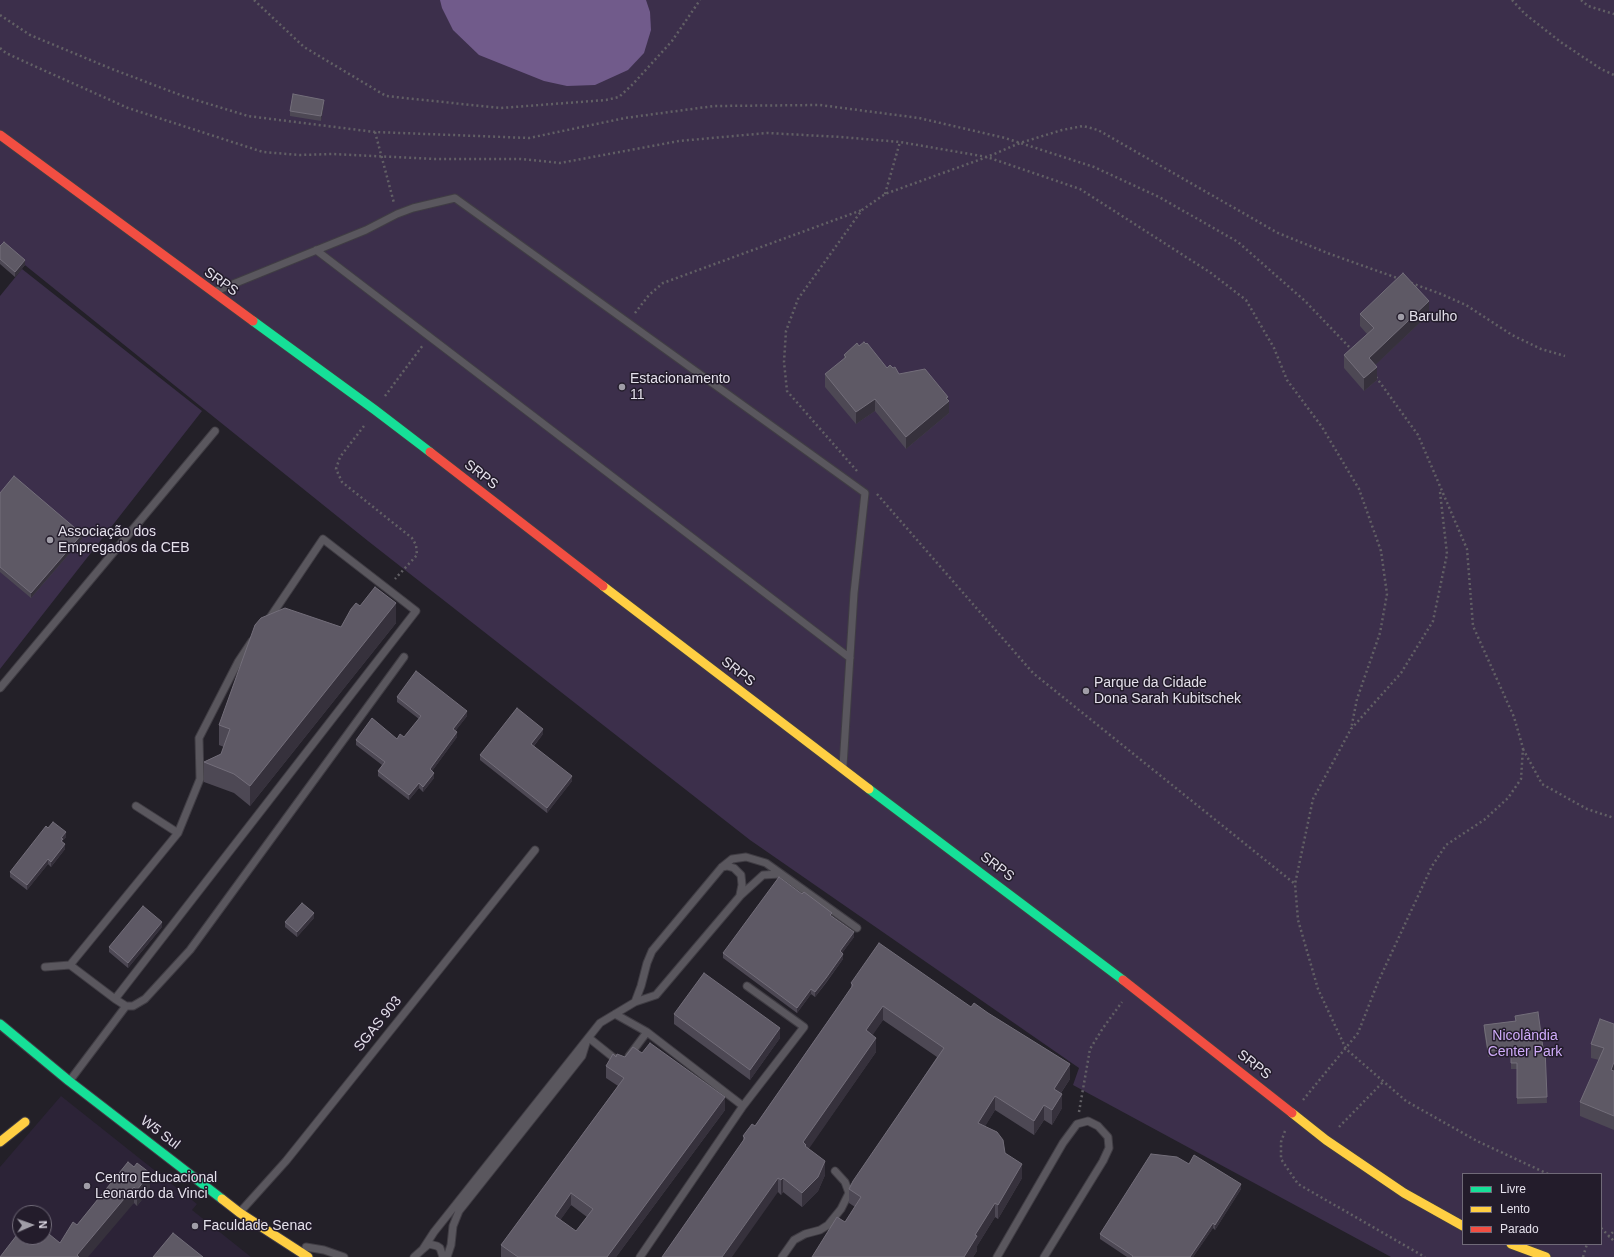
<!DOCTYPE html>
<html>
<head>
<meta charset="utf-8">
<style>
  body { margin:0 }
  #map { position:relative; width:1614px; height:1257px; overflow:hidden; background:#232028; font-family:Helvetica,sans-serif }
  canvas { display:block }
  .legend { position:absolute; left:1462px; top:1173px; width:140px; height:72px; box-sizing:border-box; background:#231c2b; border:1px solid #706a78; margin:0; padding:5px 7px; list-style:none; font-size:12px; color:#e4e0eb }
  .legend li { display:flex; align-items:center; gap:8px; height:20px }
  .legend b { width:20px; border:1px solid #706a78 }
  .north { position:absolute; left:12px; top:1205px; width:40px; height:40px; box-sizing:border-box; background:#231c2b; border:1px solid #706a78; border-radius:50%; rotate:88deg; font-size:11px; font-weight:700; line-height:16px; text-align:center; color:#e4e0eb }
  .north::after { content:''; display:block; margin:auto; width:14px; height:18px; background:#a09da7; clip-path:polygon(50% 0,100% 100%,50% 72%,0 100%) }
</style>
</head>
<body>
<div id="map">
<canvas width="1614" height="1257"></canvas>
<ul class="legend">
<li><b style="height:5px;background:#16e098"></b>Livre</li>
<li><b style="height:5px;background:#ffcf43"></b>Lento</li>
<li><b style="height:5px;background:#f24e42"></b>Parado</li>
</ul>
<div class="north">N</div>
</div>
<script>
const ctx = document.querySelector('canvas').getContext('2d');
ctx.lineJoin = 'round';
function fillPath(path, color) { ctx.fillStyle = color; ctx.fill(path, 'evenodd'); }
const shape = rows => new Path2D(rows.map(r => 'M' + r).join(''));
function strokePath(path, color, width, dash) { ctx.strokeStyle = color; ctx.lineWidth = width; ctx.lineCap = dash ? 'butt' : 'round'; ctx.setLineDash(dash || []); ctx.stroke(path); }
function drawText(font, color, halo, rows, align = 'center') {
  ctx.font = font + ' Helvetica,sans-serif'; ctx.lineWidth = 3; ctx.setLineDash([]); ctx.textBaseline = 'middle'; ctx.strokeStyle = halo; ctx.fillStyle = color; for (const [text, x, y, turn = 0] of rows) {
    ctx.save(); ctx.translate(x, y); ctx.rotate((+turn || 0) * Math.PI / 180); ctx.textAlign = isNaN(turn) ? turn : align; if (halo) ctx.strokeText(text, 0, 0); ctx.fillText(text, 0, 0); ctx.restore();
  }
}
fillPath(shape([
  [61,1096,197,1204,192,1210,251,1257,0,1257,0,1167],
  [20,1213,44,1213,44,1237,20,1237]
]), '#2c2337');
fillPath(shape([
  [0,0,1614,0,1614,1257,1391,1257,1073,1085,1079,1068,750,840,368,541,0,245],
  [1463,1174,1601,1174,1601,1244,1463,1244],
  [22,269,202,411,0,669,0,296]
]), '#3c2f4b');
fillPath(shape([
  [440,0,646,0,650,12,651,30,644,53,628,70,595,85,567,86,544,81,479,55,453,30,442,8]
]), '#715b8b');
const lane = shape([
  [316,250,850,658],
  [216,291,366,230,397,214,413,208,455,198,865,493,854,593,843,766],
  [0,688,215,431],
  [136,806,178,833],
  [722,867,727,866,734,868,741,875,742,885,740,895],
  [70,965,178,833,200,779,199,738,238,662,252,641],
  [45,967,70,965,115,999,416,611,323,539,269,619],
  [115,999,126,1006,133,1006,145,999,190,950,404,657],
  [635,1002,641,986,647,963,652,951,722,867,732,859,746,857,766,863,857,928],
  [615,1014,647,1032],
  [589,1038,619,1062],
  [629,1056,647,1032,743,1106,640,1257],
  [71,1079,126,1006],
  [743,1106,804,1027,747,986],
  [241,1211,286,1161,535,850],
  [306,1247,324,1250,344,1257],
  [424,1248,429,1244,437,1246,440,1248,443,1257],
  [414,1257,423,1249,434,1232,600,1023,635,1002,656,995,740,896,763,875,780,874],
  [447,1257,451,1245,453,1226,459,1211,582,1056,586,1043],
  [782,1257,794,1240,805,1234,820,1230,828,1225,841,1209,849,1193,845,1182,835,1171],
  [997,1257,1063,1143,1077,1124,1088,1121,1098,1126,1108,1137,1109,1148,1103,1161,1044,1257]
]);
const fast = shape([
  [253,321,375,410,430,452],
  [869,789,1123,980],
  [0,1024,69,1081,222,1199]
]);
const slow = shape([
  [603,586,869,789],
  [1292,1113,1326,1140,1404,1193,1463,1226],
  [0,1142,25,1122],
  [222,1199,240,1213,308,1257],
  [1511,1244,1546,1257]
]);
const jam = shape([
  [0,135,253,321],
  [430,452,603,586],
  [1123,980,1292,1113]
]);
strokePath(lane, '#403d44', 9);
strokePath(fast, '#403d44', 11);
strokePath(slow, '#403d44', 11);
strokePath(jam, '#403d44', 11);
strokePath(shape([
  [254,0,304,47,386,96,500,108,606,100,619,97,633,84,672,41,700,0],
  [1512,0,1525,14,1562,43,1601,69,1614,75],
  [1581,0,1588,6,1614,14],
  [0,15,30,35,112,69,183,96,248,116,375,132,529,138,625,118,714,106,820,105,919,118,1005,138,1094,167,1159,197,1238,242,1305,301,1353,351],
  [0,48,6,53,32,65,128,108,263,152,300,155,332,154,435,159,521,159,560,163,679,141,767,133,841,137,900,142,987,157,1080,189,1211,273,1246,300,1274,348,1287,380,1322,427,1359,489,1381,551,1387,594,1380,633,1357,699,1351,729],
  [375,132,394,203],
  [885,194,900,142],
  [1411,283,1441,294,1466,305,1512,335,1541,349,1565,356],
  [635,313,649,295,663,283,862,210],
  [385,396,423,345],
  [364,426,340,457,336,469,342,482,412,538,416,545,417,555,395,579],
  [857,471,787,391,784,362,786,331,798,299,862,210,885,194,987,157,1020,143,1062,130,1083,126,1098,130,1278,233,1330,254,1400,279],
  [1440,492,1447,554,1433,621,1401,673,1351,729,1313,799,1295,884,1298,920,1318,989,1346,1049,1406,1101,1477,1141,1548,1174],
  [877,494,1033,673,1295,884],
  [1523,749,1542,784,1587,809,1614,818],
  [1303,1100,1358,1033,1378,982,1432,866,1446,845,1484,820,1508,798,1521,779,1523,748,1514,717,1473,626,1467,549,1418,435,1376,377],
  [1079,1112,1090,1049,1103,1028,1122,1002],
  [1339,1127,1383,1082],
  [1285,1131,1281,1142,1281,1159,1298,1184,1425,1257],
  [1601,1228,1614,1241],
  [1608,1237,1614,1231],
  [1583,1257,1587,1244]
]), '#626065', 2.5, [2, 3]);
strokePath(lane, '#5a575e', 7);
strokePath(fast, '#16e098', 9);
strokePath(slow, '#ffcf43', 9);
strokePath(jam, '#f24e42', 9);
fillPath(shape([
  [324,105,321,121,290,116,290,111],
  [0,246,25,265,15,277,0,264],
  [1360,314,1429,314,1375,365,1377,380,1364,391,1344,368,1344,355,1367,334,1360,326],
  [859,346,887,368,893,368,899,374,948,400,949,413,906,449,875,411,856,424,825,387,825,374,844,359,844,355],
  [0,493,82,539,31,598,0,572],
  [360,606,396,623,250,806,234,793,204,782,204,762,221,754,224,747,219,745,219,725,341,627],
  [397,697,467,716,456,730,457,737,432,771,434,778,423,792,419,788,409,800,378,776,378,771,382,765,356,745,356,740,397,739,404,737,419,719,397,702],
  [543,734,534,746,572,781,547,813,480,760,480,755],
  [48,828,66,837,63,840,63,843,65,849,51,867,48,864,27,890,10,877,10,872],
  [832,916,854,937,842,953,843,959,826,983,815,997,811,994,797,1013,723,958,723,953],
  [314,918,297,937,285,927,285,922],
  [162,927,128,968,109,952,109,947],
  [851,983,1070,1079,1061,1093,1062,1108,1052,1125,1044,1120,1034,1135,995,1110,985,1126,1005,1153,1022,1178,998,1219,995,1217,977,1246,977,1251,973,1257,812,1257,845,1222,855,1207,849,1203,849,1189,937,1057,883,1020,872,1035,876,1052,808,1149,825,1175,818,1191,802,1207,783,1192,781,1195,778,1192,743,1141,743,1136,755,1126,840,1004,851,988],
  [674,1014,780,1038,750,1080,674,1024],
  [1515,1016,1543,1048,1545,1048,1547,1103,1517,1104,1517,1069,1511,1069,1511,1054,1488,1057,1484,1031,1484,1025,1515,1021],
  [1614,1024,1614,1130,1580,1116,1580,1102,1599,1060,1591,1058,1591,1044],
  [616,1057,725,1110,616,1257,501,1257,501,1245,618,1086,606,1078,606,1066],
  [571,1205,587,1217,576,1231,560,1220],
  [128,1162,150,1189,137,1206,134,1203,60,1243,77,1225],
  [1189,1164,1241,1189,1215,1230,1213,1228,1193,1257,1127,1257,1100,1239,1100,1234]
]), '#4d4854');
fillPath(shape([
  [324,100,324,105,321,121,321,116],
  [25,260,25,265,15,277,15,272],
  [1429,301,1429,314,1369,371,1369,358],
  [1377,367,1377,380,1364,391,1364,378],
  [948,397,948,402,949,401,949,413,906,449,906,437],
  [875,399,875,411,856,424,856,412],
  [82,534,82,539,31,598,31,593],
  [396,603,396,623,250,806,250,786],
  [467,711,467,716,453,734,453,729],
  [543,729,543,734,531,749,531,744],
  [457,732,457,737,430,774,430,769],
  [434,773,434,778,423,792,423,787],
  [572,776,572,781,547,813,547,808],
  [419,783,419,788,409,800,409,795],
  [66,832,66,837,63,840,63,844,61,846,61,838],
  [65,844,65,849,51,867,51,862],
  [48,859,48,864,27,890,27,885],
  [314,913,314,918,297,937,297,932],
  [162,922,162,927,128,968,128,963],
  [854,932,854,937,840,956,840,951],
  [843,954,843,959,815,997,815,992],
  [811,989,811,994,797,1013,797,1008],
  [883,1006,883,1020,866,1045,866,1030],
  [780,1028,780,1038,750,1080,750,1070],
  [876,1038,876,1052,806,1153,803,1142],
  [1614,1062,1614,1076,1611,1070],
  [1070,1064,1070,1079,1054,1103,1054,1089],
  [1062,1094,1062,1108,1052,1125,1052,1110],
  [995,1096,995,1110,978,1138,978,1123],
  [725,1097,725,1110,616,1257,607,1257],
  [1044,1105,1044,1120,1034,1135,1034,1121],
  [825,1161,825,1175,818,1191,802,1207,802,1193],
  [1022,1164,1022,1178,998,1219,998,1205],
  [150,1173,150,1189,137,1206,137,1190],
  [778,1178,778,1192,732,1257,722,1257],
  [783,1178,783,1192,781,1195,781,1180],
  [1241,1184,1241,1189,1215,1230,1215,1225],
  [134,1187,134,1203,88,1257,77,1257,77,1255],
  [571,1193,571,1205,555,1228,555,1216],
  [995,1203,995,1217,977,1246,977,1251,973,1257,964,1257,975,1235],
  [1213,1223,1213,1228,1193,1257,1190,1257]
]), '#36313c');
const building = shape([
  [293,94,324,100,321,116,290,111,293,94],
  [4,242,25,260,15,272,0,259,0,246,4,242],
  [1403,273,1429,301,1369,358,1377,367,1364,378,1344,355,1374,328,1360,314,1403,273],
  [864,342,866,344,867,343,887,368,890,365,893,368,895,367,899,374,925,369,948,397,946,398,949,401,906,437,875,399,856,412,825,374,846,357,844,355,857,343,859,346,864,342],
  [14,476,82,534,31,593,0,567,0,493,14,476],
  [375,587,396,603,250,786,234,774,204,762,221,754,230,729,219,725,255,625,261,618,285,608,341,627,351,609,356,603,360,606,375,587],
  [416,671,467,711,453,729,457,732,430,769,434,773,423,787,419,783,409,795,378,771,385,762,356,740,372,718,397,739,400,734,404,737,421,716,397,697,416,671],
  [517,708,543,729,531,744,572,776,547,808,480,755,517,708],
  [53,822,66,832,61,838,63,839,61,841,65,844,51,862,48,859,27,885,10,872,46,826,48,828,53,822],
  [779,877,802,894,804,892,832,913,830,915,854,932,840,951,843,954,826,978,815,992,811,989,797,1008,723,953,779,877],
  [302,903,314,913,297,932,285,922,302,903],
  [143,906,162,922,128,963,109,947,143,906],
  [879,943,971,1007,974,1003,988,1013,1070,1064,1054,1089,1062,1094,1052,1110,1044,1105,1034,1121,995,1096,978,1123,997,1132,1003,1140,1005,1153,1022,1164,998,1205,995,1203,975,1235,977,1236,964,1257,812,1257,837,1217,845,1222,861,1197,849,1189,853,1181,944,1048,883,1006,866,1030,876,1038,803,1142,806,1145,805,1146,825,1161,818,1177,802,1193,783,1178,781,1180,778,1178,722,1257,662,1257,745,1138,743,1136,752,1124,755,1126,840,1004,853,985,851,983,879,943],
  [704,973,780,1028,750,1070,674,1014,704,973],
  [1538,1012,1543,1048,1545,1048,1547,1097,1517,1098,1517,1063,1511,1063,1511,1048,1488,1051,1484,1025,1516,1021,1515,1016,1538,1012],
  [1600,1019,1614,1024,1614,1062,1611,1070,1614,1071,1614,1116,1580,1102,1604,1048,1591,1044,1600,1019],
  [650,1043,725,1097,607,1257,518,1257,501,1245,624,1078,606,1066,613,1054,616,1057,617,1054,625,1057,633,1047,642,1053,650,1043],
  [571,1193,593,1209,576,1231,555,1216,571,1193],
  [1151,1154,1177,1157,1189,1164,1194,1155,1241,1184,1215,1225,1213,1223,1190,1257,1132,1257,1133,1256,1100,1234,1151,1154],
  [128,1162,134,1167,137,1163,150,1173,137,1190,134,1187,77,1255,79,1257,0,1257,20,1231,20,1237,44,1237,44,1230,60,1243,73,1222,77,1225,128,1162],
  [173,1233,203,1257,153,1257,173,1233]
]);
fillPath(building, '#5e5965');
strokePath(building, '#736e7a', 1);
for (const [x, y, r, color] of [
  [1401,317,4,"#a09da7"],
  [622,387,4,"#a09da7"],
  [50,540,4,"#a09da7"],
  [1086,691,4,"#a09da7"],
  [87,1186,4,"#a09da7"],
  [195,1226,4,"#a09da7"]
]) { const dot = new Path2D(); dot.arc(x, y, r, 0, 2 * Math.PI); ctx.fillStyle = color; ctx.fill(dot); strokePath(dot, '#231c2b', 1.5); }
drawText('14px', '#e4e0eb', '#231c2b', [
  ["SRPS",221,282,36],
  ["SRPS",481,475,38],
  ["SRPS",738,672,38],
  ["SRPS",997,867,37],
  ["SGAS 903",378,1024,-51],
  ["SRPS",1254,1065,38],
  ["W5 Sul",160,1133,37]
]);
drawText('14px', '#e4e0eb', '#231c2b', [
  ["Barulho",1409,317],
  ["Estacionamento",630,379],
  ["11",630,395],
  ["Associação dos",58,532],
  ["Empregados da CEB",58,548],
  ["Parque da Cidade",1094,683],
  ["Dona Sarah Kubitschek",1094,699],
  ["Centro Educacional",95,1178],
  ["Leonardo da Vinci",95,1194],
  ["Faculdade Senac",203,1226]
], 'left');
drawText('14px', '#d0acfa', '#231c2b', [
  ["Nicolândia",1525,1036],
  ["Center Park",1525,1052]
]);
</script>
</body>
</html>
